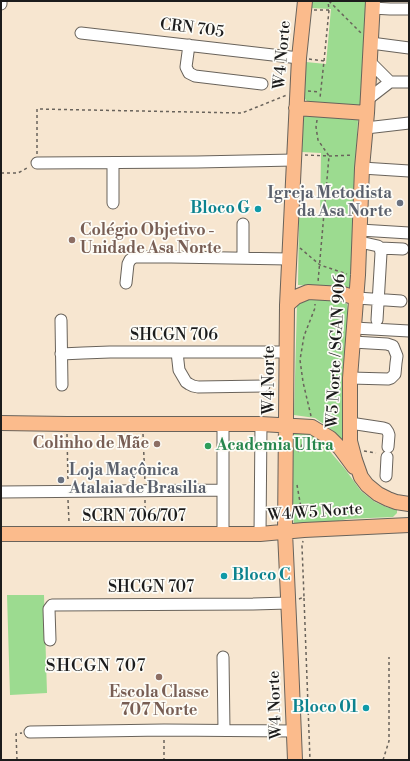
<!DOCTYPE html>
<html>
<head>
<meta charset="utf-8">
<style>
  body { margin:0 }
  #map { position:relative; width:410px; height:761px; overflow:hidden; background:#f7e6d0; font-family:"Libre Bodoni",serif }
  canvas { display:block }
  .frame { position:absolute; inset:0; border:2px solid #1c1c1c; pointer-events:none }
</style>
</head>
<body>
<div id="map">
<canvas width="410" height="761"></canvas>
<div class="frame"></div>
</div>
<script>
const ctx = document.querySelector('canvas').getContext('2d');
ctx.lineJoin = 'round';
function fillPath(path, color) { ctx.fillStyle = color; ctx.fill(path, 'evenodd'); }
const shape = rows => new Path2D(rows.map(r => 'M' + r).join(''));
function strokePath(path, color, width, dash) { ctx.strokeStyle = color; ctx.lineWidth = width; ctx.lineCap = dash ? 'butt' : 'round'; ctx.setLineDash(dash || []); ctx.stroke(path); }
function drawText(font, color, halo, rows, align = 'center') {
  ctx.font = font + ' "Libre Bodoni",serif'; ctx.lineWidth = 3.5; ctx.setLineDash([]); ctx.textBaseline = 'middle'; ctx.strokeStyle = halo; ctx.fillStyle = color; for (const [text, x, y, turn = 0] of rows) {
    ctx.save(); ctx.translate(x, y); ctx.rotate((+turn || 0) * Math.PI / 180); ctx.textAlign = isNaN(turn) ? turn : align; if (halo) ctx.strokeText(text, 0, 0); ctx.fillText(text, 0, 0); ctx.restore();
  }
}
fillPath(shape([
  [310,1,366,1,364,29,364,106,311,103,308,102,303,97,306,62,326,64,331,9,309,8],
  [303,115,358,119,350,288,298,285,299,217,320,217,321,153,302,152],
  [302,298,340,298,347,304,348,311,342,441,332,430,315,418,294,415,297,304],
  [297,431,315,434,345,469,361,491,375,502,386,507,397,510,397,513,393,517,347,519,326,524,300,525,294,523,293,517,293,435],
  [7,595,44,595,47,693,10,695]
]), '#9cdb90');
const minor = shape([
  [1,4,1,1],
  [372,8,390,9,409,9],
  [81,33,299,58],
  [371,43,409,48],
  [189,45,186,67,189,73,195,76,262,84],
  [390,82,409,82],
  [368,99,390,82,370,62],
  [366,128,409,123],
  [37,163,197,162,294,160],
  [113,163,113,203],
  [362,168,409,171],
  [243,224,243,258],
  [360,230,409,233],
  [360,242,378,246,380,248,381,253,377,320],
  [380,248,403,249],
  [126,283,128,264,130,260,134,257,171,257,289,259],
  [357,298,401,301],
  [61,320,62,385],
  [354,328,409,331],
  [177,352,179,370,186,382,189,384,193,386,198,387,264,386],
  [61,354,83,353,110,352,287,352],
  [350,378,388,379,391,378,395,374,396,363,397,356,393,346,387,344,353,342],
  [350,423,383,428,386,429,388,432,389,435,388,447],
  [223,424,223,534],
  [386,476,387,457],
  [1,492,223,490],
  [260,534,261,424],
  [50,640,49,609,52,605,253,604,288,603],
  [223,657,224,730],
  [30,732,164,730,293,731]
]);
const major = shape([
  [373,1,367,113,362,168,358,275,350,378,350,441,355,460,361,477,367,485,378,494,388,499,396,502,409,504],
  [296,108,367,113],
  [287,305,296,297,308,292,343,294,357,298],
  [1,423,67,424,261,424,312,427,330,438,340,448,354,467],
  [1,534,260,534,304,530,409,525],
  [295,760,291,662,285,532,287,305,299,58,305,1]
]);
strokePath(minor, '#69635b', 13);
strokePath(major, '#69635b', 16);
strokePath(shape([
  [329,1,361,33],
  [314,10,329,10,328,1],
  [309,59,324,61,320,98],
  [324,61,329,10],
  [308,91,320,92],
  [317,120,316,127,318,140,329,156,318,282],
  [37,154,37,109,242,113,287,95],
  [305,155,329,156,353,155],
  [1,173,18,173,29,167],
  [300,248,320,265,347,274],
  [311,416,303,382,300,360,304,336,315,308,315,304],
  [67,434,68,482],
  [143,434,145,482],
  [364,451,376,453],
  [298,452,306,438],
  [297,485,303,519],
  [68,500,69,522],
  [145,500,145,524],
  [304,598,310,760],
  [299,599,304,597,302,546,303,541],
  [164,740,164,760],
  [17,760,16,734,22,733],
  [383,760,389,741,389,657]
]), '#69635b', 1.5, [3, 3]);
strokePath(minor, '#fff', 11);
strokePath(major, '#fbbb8c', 14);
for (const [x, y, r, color] of [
  [400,203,4,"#6b7280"],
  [258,209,4,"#0f9aa8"],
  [72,240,4,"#8d6e63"],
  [157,444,4,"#8d6e63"],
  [208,446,4,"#2e9e5b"],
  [61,480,4,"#6b7280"],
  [224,576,4,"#0f9aa8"],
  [159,677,4,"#8d6e63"],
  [366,708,4,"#0f9aa8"]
]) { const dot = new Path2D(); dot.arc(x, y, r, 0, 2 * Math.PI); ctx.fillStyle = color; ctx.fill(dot); strokePath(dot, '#fdfcf7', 1.5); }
drawText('16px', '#1c1c1c', '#fdfcf7', [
  ["CRN 705",192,29,7],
  ["W4 Norte",283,55,-85],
  ["SHCGN 706",174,336],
  ["W5 Norte / SGAN 906",337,351,-87],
  ["W4 Norte",270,380,-90],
  ["W4/W5 Norte",315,513,-4],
  ["SCRN 706/707",134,517],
  ["SHCGN 707",151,588],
  ["W4 Norte",276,705,-92]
]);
drawText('bold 16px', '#5b616d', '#fdfcf7', [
  ["Igreja Metodista",392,194],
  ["da Asa Norte",392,212],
  ["Loja Maçônica",69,471,"left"],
  ["Atalaia de Brasilia",69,489,"left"]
], 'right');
drawText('bold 16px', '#0d838f', '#fdfcf7', [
  ["Bloco G",250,209],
  ["Bloco C",232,576,"left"],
  ["Bloco 01",358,708]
], 'right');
drawText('bold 16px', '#785e54', '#fdfcf7', [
  ["Colégio Objetivo -",80,231],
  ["Unidade Asa Norte",80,249],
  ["Colinho de Mãe",149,444,"right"],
  ["Escola Classe",159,693,"center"],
  ["707 Norte",159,711,"center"]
], 'left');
drawText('bold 16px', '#27864d', '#fdfcf7', [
  ["Academia Ultra",216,446]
], 'left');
ctx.letterSpacing = '1px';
drawText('17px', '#1c1c1c', '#fdfcf7', [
  ["SHCGN 707",96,667]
]);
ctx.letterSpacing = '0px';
</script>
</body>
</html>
